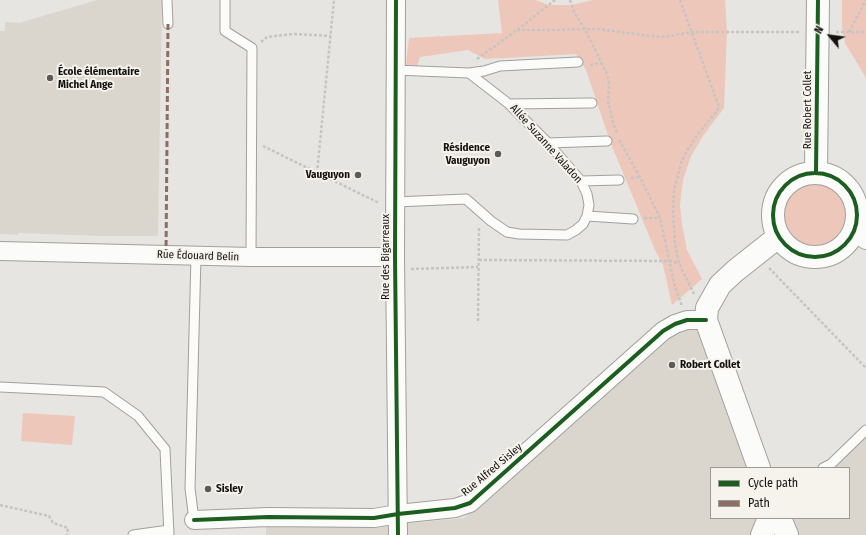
<!DOCTYPE html>
<html>
<head>
<meta charset="utf-8">
<style>
  body { margin:0 }
  #map { position:relative; width:866px; height:535px; overflow:hidden; background:#e6e5e1; font-family:"Fira Sans Condensed",sans-serif }
  canvas { display:block }
  .legend { position:absolute; left:710px; top:467px; width:140px; height:52px; box-sizing:border-box; background:#f6f3ec; border:1px solid #9b9994; margin:0; padding:5px 7px; list-style:none; font-size:12px; color:#12110f }
  .legend li { display:flex; align-items:center; gap:8px; height:20px }
  .legend b { width:20px; border:1px solid #9b9994 }
  .north { position:absolute; left:810px; top:16px; width:40px; height:40px; -webkit-text-stroke:3px #f6f3ec; paint-order:stroke; rotate:299deg; font-size:11px; font-weight:700; line-height:16px; text-align:center; color:#12110f }
  .north::after { content:''; display:block; margin:auto; width:14px; height:18px; background:#12110f; clip-path:polygon(50% 0,100% 100%,50% 72%,0 100%) }
</style>
</head>
<body>
<div id="map">
<canvas width="866" height="535"></canvas>
<ul class="legend">
<li><b style="height:5px;background:#1b5e20"></b>Cycle path</li>
<li><b style="height:5px;background:#8d6e63"></b>Path</li>
</ul>
<div class="north">N</div>
</div>
<script>
const ctx = document.querySelector('canvas').getContext('2d');
ctx.lineJoin = 'round';
function fillPath(path, color) { ctx.fillStyle = color; ctx.fill(path, 'evenodd'); }
const shape = rows => new Path2D(rows.map(r => 'M' + r).join(''));
function strokePath(path, color, width, dash) { ctx.strokeStyle = color; ctx.lineWidth = width; ctx.lineCap = dash ? 'butt' : 'round'; ctx.setLineDash(dash || []); ctx.stroke(path); }
function drawText(font, color, halo, rows, align = 'center') {
  ctx.font = font + ' "Fira Sans Condensed",sans-serif'; ctx.lineWidth = 4; ctx.setLineDash([]); ctx.textBaseline = 'middle'; ctx.strokeStyle = halo; ctx.fillStyle = color; for (const [text, x, y, turn = 0] of rows) {
    ctx.save(); ctx.translate(x, y); ctx.rotate((+turn || 0) * Math.PI / 180); ctx.textAlign = isNaN(turn) ? turn : align; if (halo) ctx.strokeText(text, 0, 0); ctx.fillText(text, 0, 0); ctx.restore();
  }
}
fillPath(shape([
  [97,0,162,0,158,236,100,236,18,233,18,235,0,234,0,31,5,31,5,22,19,23],
  [704,326,755,468,711,468,711,518,849,518,849,468,827,468,866,433,866,535,266,535,266,526,380,526,464,518,626,369,673,330]
]), '#dad6cd');
fillPath(shape([
  [498,0,535,0,549,5,571,5,593,0,725,0,727,32,724,108,703,136,691,156,683,180,680,205,682,224,687,250,702,279,672,305,663,265,655,250,611,144,586,70,576,54,485,59,468,50,420,57,417,66,406,65,409,38,502,33],
  [842,0,866,0,866,78,845,43,842,27],
  '783 214a35 35 0 1 1 70 0a35 35 0 1 1-70 0Z',
  [23,413,75,416,72,445,21,441]
]), '#eec7bb');
const service = shape([
  [167,0,168,24],
  [225,0,225,31,252,48,251,257],
  [395,70,469,73,509,104,548,143,581,181,587,194,589,205,587,216,583,224,576,230,567,235,519,234,507,232,491,221,466,199,395,202],
  [469,73,484,71,500,66,578,62],
  [509,104,592,103],
  [548,143,607,141],
  [581,181,619,180],
  [587,216,633,219],
  [0,387,104,392,138,416,165,449,169,535],
  [823,468,831,464,866,430],
  [194,520,190,488,196,256],
  [133,535,169,530]
]);
const minor = shape([
  [396,0,395,257,398,535],
  [854,232,866,240],
  [0,251,251,257,395,257],
  [194,520,268,517,374,518,398,514,455,508,470,503,663,331,675,324,687,320,706,320]
]);
const tertiary = shape([
  [816,172,818,0],
  '773 215a42 42 0 1 1 84 0a42 42 0 1 1-84 0Z',
  [759,468,706,320,707,308,720,285,735,271,778,237],
  [780,518,787,535],
  [762,535,767,523,768,518]
]);
strokePath(service, '#a1a09d', 11);
strokePath(minor, '#a1a09d', 20);
strokePath(tertiary, '#a1a09d', 24);
strokePath(shape([
  [570,0,575,14,585,29,606,72,609,81,608,100,613,123,617,133],
  [680,0,719,107,717,111,697,135,685,154,681,163,674,190,673,211,675,244,679,263,694,294],
  [517,30,553,30,585,29,598,29,650,36,664,37,692,32,799,32],
  [836,32,866,32],
  [849,32,866,0],
  [261,42,267,37,293,34,331,36],
  [477,59,517,30,555,0],
  [590,65,601,63],
  [619,140,640,177,660,218,675,287,682,306],
  [263,146,379,203],
  [317,173,334,0],
  [631,178,640,177],
  [644,218,660,218],
  [479,260,669,261,679,263],
  [769,268,866,368],
  [411,269,478,267],
  [478,321,479,226],
  [0,505,49,516,53,523,68,528,67,535]
]), '#c6c5c4', 2.5, [3, 2]);
strokePath(service, '#fbfbfa', 9);
strokePath(minor, '#fbfbfa', 18);
strokePath(tertiary, '#fbfbfa', 22);
strokePath(shape([
  [166,255,168,24]
]), '#8d6e63', 3, [6, 3]);
strokePath(shape([
  [396,0,395,257,398,535],
  [816,172,818,0],
  '773 215a42 42 0 1 1 84 0a42 42 0 1 1-84 0Z',
  [194,520,268,517,374,518,398,514,455,508,470,503,663,331,675,324,687,320,706,320]
]), '#1b5e20', 4);
for (const [x, y, r, color] of [
  [50,78,4,"#5c5b58"],
  [498,154,4,"#5c5b58"],
  [358,175,4,"#5c5b58"],
  [672,365,4,"#5c5b58"],
  [208,489,4,"#5c5b58"]
]) { const dot = new Path2D(); dot.arc(x, y, r, 0, 2 * Math.PI); ctx.fillStyle = color; ctx.fill(dot); strokePath(dot, '#f6f3ec', 1.5); }
drawText('bold 11px', '#12110f', '#f6f3ec', [
  ["École élémentaire",58,72],
  ["Michel Ange",58,85],
  ["Résidence",490,148,"right"],
  ["Vauguyon",490,161,"right"],
  ["Vauguyon",350,175,"right"],
  ["Robert Collet",680,365],
  ["Sisley",216,489]
], 'left');
drawText('11px', '#12110f', '#f6f3ec', [
  ["Rue Robert Collet",808,110,-90],
  ["Allée Suzanne Valadon",546,144,48],
  ["Rue Édouard Belin",198,256,2],
  ["Rue des Bigarreaux",386,257,-90],
  ["Rue Alfred Sisley",492,470,-40]
]);
</script>
</body>
</html>
